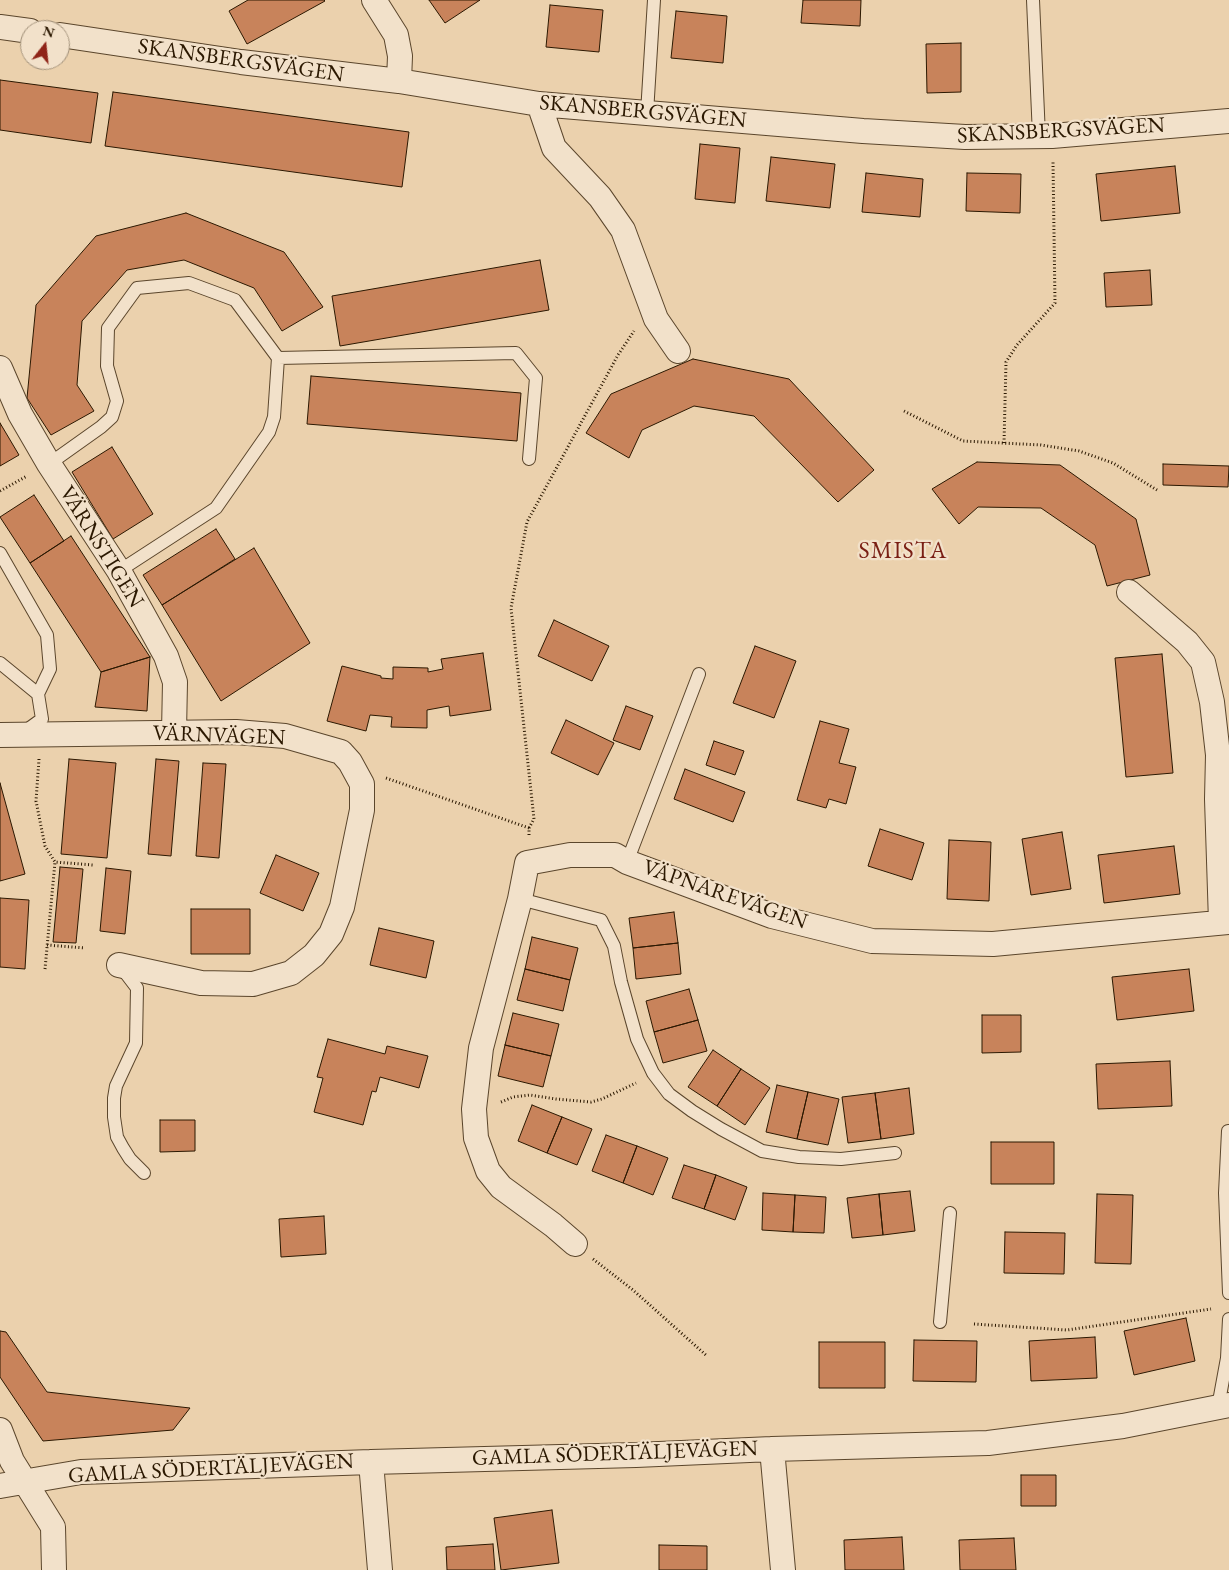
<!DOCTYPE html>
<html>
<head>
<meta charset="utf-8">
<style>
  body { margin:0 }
  #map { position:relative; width:1229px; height:1570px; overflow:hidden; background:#ebd1ad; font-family:"EB Garamond",serif }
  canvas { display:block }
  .north { position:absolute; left:20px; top:20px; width:50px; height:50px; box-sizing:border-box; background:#f2e1ca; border:1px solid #a2917a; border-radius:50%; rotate:16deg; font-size:14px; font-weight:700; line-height:20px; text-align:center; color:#2b1801 }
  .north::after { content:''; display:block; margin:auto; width:18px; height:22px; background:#8f2418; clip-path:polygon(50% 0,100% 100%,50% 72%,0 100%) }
</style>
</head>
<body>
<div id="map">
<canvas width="1229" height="1570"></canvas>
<div class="north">N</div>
</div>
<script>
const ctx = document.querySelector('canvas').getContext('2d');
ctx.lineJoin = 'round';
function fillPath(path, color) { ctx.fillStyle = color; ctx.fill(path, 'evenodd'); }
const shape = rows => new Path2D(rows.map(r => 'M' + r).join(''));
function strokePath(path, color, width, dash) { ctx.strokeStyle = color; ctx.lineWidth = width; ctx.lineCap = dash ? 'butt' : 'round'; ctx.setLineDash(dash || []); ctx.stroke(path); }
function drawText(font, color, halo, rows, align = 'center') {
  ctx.font = font + ' "EB Garamond",serif'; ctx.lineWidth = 4.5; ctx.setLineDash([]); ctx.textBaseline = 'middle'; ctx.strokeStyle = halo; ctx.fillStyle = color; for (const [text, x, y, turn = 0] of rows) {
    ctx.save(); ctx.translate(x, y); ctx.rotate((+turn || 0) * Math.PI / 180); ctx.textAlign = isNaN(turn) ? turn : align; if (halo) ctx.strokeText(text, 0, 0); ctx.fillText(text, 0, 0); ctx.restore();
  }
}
const building = shape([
  [248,0,324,0,325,1,247,44,229,11,248,0],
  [429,0,480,0,445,23,429,0],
  [803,0,861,0,860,26,801,23,803,0],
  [550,5,603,10,599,52,546,47,550,5],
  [676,11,727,16,723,63,671,58,676,11],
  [961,43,961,92,927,93,926,44,961,43],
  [0,80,98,93,91,143,0,130,0,80],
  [113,92,409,132,402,187,105,146,113,92],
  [700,144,740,148,735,203,695,199,700,144],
  [771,157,835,164,830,208,766,201,771,157],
  [1175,166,1180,213,1101,221,1096,174,1175,166],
  [866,173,923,179,920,217,862,212,866,173],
  [967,173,1021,174,1020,213,966,211,967,173],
  [186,213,284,252,323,307,282,331,254,288,184,260,127,270,82,321,77,385,94,411,51,435,27,398,36,305,96,236,186,213],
  [540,260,549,310,340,346,332,296,540,260],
  [1150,270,1152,305,1106,307,1104,273,1150,270],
  [693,359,789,379,874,470,838,502,754,416,694,406,642,430,629,458,586,433,611,394,693,359],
  [311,376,521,393,517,441,307,424,311,376],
  [0,423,19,455,0,466,0,423],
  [112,447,153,514,113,539,72,472,112,447],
  [977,462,1060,465,1136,519,1150,575,1107,586,1095,545,1041,508,978,507,959,524,932,489,977,462],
  [1163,464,1229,466,1228,487,1163,485,1163,464],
  [34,495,64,541,30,563,0,517,34,495],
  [216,529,235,559,162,605,143,575,216,529],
  [71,536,150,657,101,672,30,563,71,536],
  [254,548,310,643,221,701,162,605,254,548],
  [554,620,609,646,592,681,538,656,554,620],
  [755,646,796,661,774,718,733,703,755,646],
  [483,653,491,710,450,716,449,706,427,710,427,728,391,727,392,717,370,715,366,731,327,721,342,666,381,676,381,678,393,679,393,667,428,668,428,672,443,669,441,659,483,653],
  [1162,654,1173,773,1126,777,1115,658,1162,654],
  [150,657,147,711,95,707,101,672,150,657],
  [626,706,653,716,640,750,613,740,626,706],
  [566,720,614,743,598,775,551,753,566,720],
  [820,721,849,729,839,763,856,767,846,804,829,799,826,808,797,800,820,721],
  [714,741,744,751,735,775,706,765,714,741],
  [69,759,116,763,107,858,61,854,69,759],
  [156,759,179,761,171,856,148,854,156,759],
  [203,763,226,764,219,858,196,856,203,763],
  [685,769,745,792,733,822,674,799,685,769],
  [0,783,25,874,0,881,0,783],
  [880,829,924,843,912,880,868,866,880,829],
  [1062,832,1071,889,1031,895,1022,839,1062,832],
  [949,840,991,842,989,901,947,899,949,840],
  [1174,846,1180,894,1104,903,1098,855,1174,846],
  [276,855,319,873,303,911,260,893,276,855],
  [60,867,83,869,76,943,53,942,60,867],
  [106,868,131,871,125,934,100,931,106,868],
  [0,898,29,900,25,969,0,967,0,898],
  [191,909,250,909,250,954,191,954,191,909],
  [674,912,678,943,633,948,629,918,674,912],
  [379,928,434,941,426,978,370,965,379,928],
  [532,937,578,948,570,980,525,969,532,937],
  [678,943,681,974,636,979,633,948,678,943],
  [525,969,570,980,563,1011,517,1000,525,969],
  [1189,969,1194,1011,1117,1020,1112,977,1189,969],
  [689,989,698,1020,654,1032,646,1001,689,989],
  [513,1013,559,1024,551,1056,505,1045,513,1013],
  [982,1015,1021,1015,1021,1052,982,1053,982,1015],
  [698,1020,707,1051,663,1063,654,1032,698,1020],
  [328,1039,385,1054,387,1046,428,1056,419,1088,380,1077,376,1092,372,1091,363,1125,314,1112,323,1078,317,1077,328,1039],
  [505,1045,551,1056,543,1087,498,1076,505,1045],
  [713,1050,741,1069,717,1106,688,1087,713,1050],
  [1170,1061,1172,1106,1098,1109,1096,1064,1170,1061],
  [741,1069,770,1088,745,1125,717,1106,741,1069],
  [777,1085,808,1092,797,1139,766,1132,777,1085],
  [909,1088,914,1134,881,1139,875,1093,909,1088],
  [808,1092,839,1099,828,1145,797,1139,808,1092],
  [875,1093,881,1139,848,1143,842,1097,875,1093],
  [532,1105,562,1117,547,1153,518,1141,532,1105],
  [562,1117,592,1129,577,1165,547,1153,562,1117],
  [160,1120,195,1120,195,1151,160,1152,160,1120],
  [606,1135,637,1146,623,1183,592,1171,606,1135],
  [991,1142,1054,1142,1054,1184,991,1184,991,1142],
  [637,1146,668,1158,653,1195,623,1183,637,1146],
  [684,1165,716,1175,704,1209,672,1198,684,1165],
  [716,1175,747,1187,735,1220,704,1209,716,1175],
  [910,1191,915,1231,883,1235,879,1194,910,1191],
  [763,1193,795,1195,793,1232,762,1230,763,1193],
  [879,1194,883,1235,852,1238,847,1198,879,1194],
  [1097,1194,1133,1195,1131,1264,1095,1263,1097,1194],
  [795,1195,826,1197,824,1233,793,1232,795,1195],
  [324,1216,326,1254,281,1257,279,1219,324,1216],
  [1005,1232,1065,1233,1064,1274,1004,1273,1005,1232],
  [1186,1318,1195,1361,1134,1375,1124,1331,1186,1318],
  [0,1331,6,1332,47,1392,190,1408,173,1430,43,1441,0,1377,0,1331],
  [1095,1337,1097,1378,1031,1381,1029,1341,1095,1337],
  [914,1340,977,1341,976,1382,913,1381,914,1340],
  [819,1342,885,1342,885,1388,819,1388,819,1342],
  [1021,1475,1056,1475,1056,1506,1021,1506,1021,1475],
  [552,1510,559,1563,501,1570,494,1518,552,1510],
  [902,1537,904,1570,845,1570,844,1540,902,1537],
  [1014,1538,1016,1570,960,1570,959,1540,1014,1538],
  [493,1544,495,1570,447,1570,446,1547,493,1544],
  [659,1545,707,1546,707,1570,659,1570,659,1545]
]);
fillPath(building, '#c8835b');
strokePath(building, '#2b1801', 1);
const lane = shape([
  [1033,0,1039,136],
  [647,113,654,0],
  [278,358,516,353,536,378,529,459],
  [49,464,101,427,112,417,117,401,107,366,108,328,137,288,189,283,235,300,278,358,274,417,269,432,216,508,119,571],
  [0,553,47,635,50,669,38,694],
  [0,663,38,694,42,719,24,732],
  [627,862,699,674],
  [520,899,601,920,614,946,621,982,637,1039,653,1073,669,1094,692,1111,721,1129,762,1151,799,1157,841,1159,895,1153],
  [121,967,137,988,136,1043,116,1086,114,1098,114,1117,117,1137,123,1148,130,1159,144,1173],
  [1228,1131,1225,1193,1229,1293],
  [940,1322,950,1213],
  [1218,1407,1227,1358,1229,1319]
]);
const street = shape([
  [374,0,396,35,400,56,399,81],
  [0,27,30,31],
  [60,35,241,62,399,81,539,104,863,131,965,137,1052,136,1229,121],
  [539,104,554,148,600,197,623,230,656,319,678,351],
  [0,368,20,414,49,464,119,571,166,656,175,682,174,732],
  [1129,592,1187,642,1203,662,1212,702,1218,755,1217,799,1221,922],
  [0,735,236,732,285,736,341,752,350,762,362,784,362,810,342,907,331,934,314,955,291,973,253,984,201,983,119,965],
  [575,1244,553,1225,501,1187,488,1171,476,1138,474,1109,481,1048,520,899,527,863,570,855,615,855,627,862,772,916,872,941,993,944,1229,922],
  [0,1430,12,1461,53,1527,54,1570],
  [772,1449,783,1570],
  [371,1462,380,1570],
  [0,1486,81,1472,371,1462,636,1455,772,1449,988,1443,1123,1426,1229,1405]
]);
strokePath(lane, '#5b462c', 14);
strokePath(street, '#5b462c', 26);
strokePath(shape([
  [904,411,963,441,1041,445,1079,451,1113,463,1157,490],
  [1004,443,1006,362,1017,345,1055,303,1053,162],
  [0,491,27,476],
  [39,759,36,801,45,846,55,862,93,865],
  [386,778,529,828,529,837],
  [529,828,534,819,511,608,527,522,618,355,634,331],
  [47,945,85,948],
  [45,969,55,862],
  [501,1102,513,1097,530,1095,556,1099,591,1102,602,1099,636,1083],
  [593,1259,633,1290,707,1356],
  [974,1324,1067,1330,1211,1309]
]), '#2b1801', 3, [1, 2.5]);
strokePath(lane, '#f2e1ca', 12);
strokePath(street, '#f2e1ca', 24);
drawText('22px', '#2b1801', '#f2e1ca', [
  ["SKANSBERGSVÄGEN",241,61,8],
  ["SKANSBERGSVÄGEN",643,112,5],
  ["SKANSBERGSVÄGEN",1061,131,-3],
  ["VÄRNSTIGEN",101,547,58],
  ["VÄRNVÄGEN",219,736,2],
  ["VÄPNAREVÄGEN",725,895,19],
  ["GAMLA SÖDERTÄLJEVÄGEN",615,1454,-2],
  ["GAMLA SÖDERTÄLJEVÄGEN",211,1469,-3]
]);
ctx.letterSpacing = '1px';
drawText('24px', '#7a1f14', '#f2e1ca', [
  ["SMISTA",903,551]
]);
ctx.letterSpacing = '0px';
</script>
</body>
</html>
